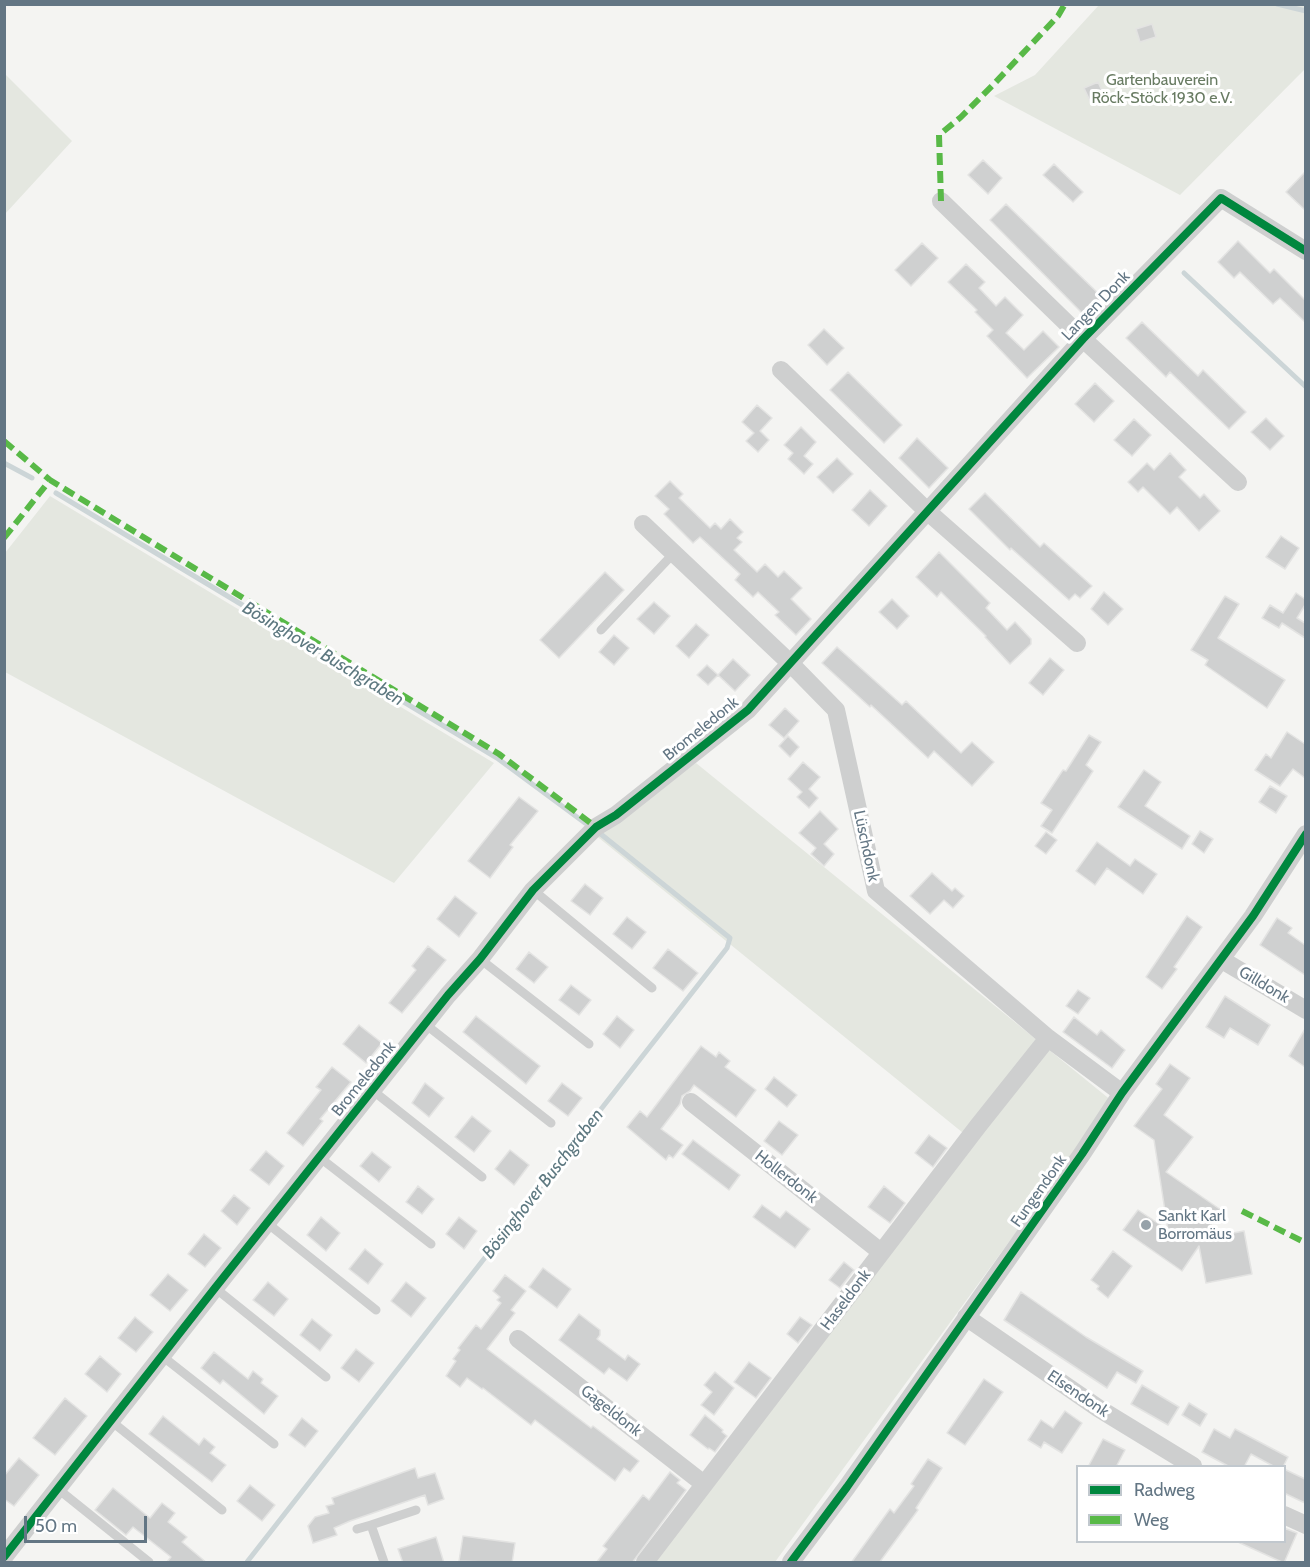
<!DOCTYPE html>
<html>
<head>
<meta charset="utf-8">
<style>
  body { margin:0 }
  #map { position:relative; width:1310px; height:1567px; overflow:hidden; background:#f4f4f2; font-family:Cabin,sans-serif }
  canvas { display:block }
  .frame { position:absolute; inset:0; border:6px solid #637684; pointer-events:none }
  .legend { position:absolute; left:1076px; top:1465px; width:210px; height:78px; box-sizing:border-box; background:#fff; border:2px solid #c1c8ce; margin:0; padding:8px 10px; list-style:none; font-size:18px; color:#637684 }
  .legend li { display:flex; align-items:center; gap:12px; height:30px }
  .legend b { width:30px; border:2px solid #c1c8ce }
  .scale { position:absolute; left:24px; top:1516px; width:123px; height:27px; box-sizing:border-box; border:3px solid #637684; border-top:0; padding-left:8px; font-size:18px; line-height:21px; white-space:nowrap; color:#637684; -webkit-text-stroke:4px #fff; paint-order:stroke }
</style>
</head>
<body>
<div id="map">
<canvas width="1310" height="1567"></canvas>
<div class="frame"></div>
<ul class="legend">
<li><b style="height:8px;background:#00873e"></b>Radweg</li>
<li><b style="height:8px;background:#58b947"></b>Weg</li>
</ul>
<div class="scale">50 m</div>
</div>
<script>
const ctx = document.querySelector('canvas').getContext('2d');
ctx.lineJoin = 'round';
function fillPath(path, color) { ctx.fillStyle = color; ctx.fill(path, 'evenodd'); }
const shape = rows => new Path2D(rows.map(r => 'M' + r).join(''));
function strokePath(path, color, width, dash) { ctx.strokeStyle = color; ctx.lineWidth = width; ctx.lineCap = dash ? 'butt' : 'round'; ctx.setLineDash(dash || []); ctx.stroke(path); }
function drawText(font, color, halo, rows, align = 'center') {
  ctx.font = font + ' Cabin,sans-serif'; ctx.lineWidth = 6; ctx.setLineDash([]); ctx.textBaseline = 'middle'; ctx.strokeStyle = halo; ctx.fillStyle = color; for (const [text, x, y, turn = 0] of rows) {
    ctx.save(); ctx.translate(x, y); ctx.rotate((+turn || 0) * Math.PI / 180); ctx.textAlign = isNaN(turn) ? turn : align; if (halo) ctx.strokeText(text, 0, 0); ctx.fillText(text, 0, 0); ctx.restore();
  }
}
fillPath(shape([
  [1099,5,1305,5,1305,69,1180,195,994,96,1035,75],
  [5,74,72,141,5,214,4,214],
  [50,496,494,763,394,883,5,672,5,553],
  [696,763,1112,1101,775,1562,652,1562,973,1141,594,834]
]), '#e4e7e0');
strokePath(shape([
  [1277,4,1306,11],
  [1184,273,1306,387],
  [4,463,32,478],
  [56,493,497,758,585,823],
  [247,1562,727,948,730,938,597,831]
]), '#ccd5d7', 5);
const building = shape([
  [1152,24,1156,37,1140,42,1136,29,1152,24],
  [1098,82,1104,95,1090,101,1084,88,1098,82],
  [983,160,1002,178,988,194,968,175,983,160],
  [1054,164,1083,192,1073,202,1043,175,1054,164],
  [1305,172,1305,210,1286,192,1305,172],
  [1006,204,1103,298,1085,316,990,220,1006,204],
  [1238,241,1270,273,1274,269,1305,300,1305,322,1280,298,1273,304,1240,272,1234,278,1218,262,1238,241],
  [922,243,938,258,911,286,895,270,922,243],
  [966,264,985,282,979,288,996,306,1005,297,1023,315,1006,333,1024,350,1043,331,1059,347,1027,378,987,336,993,330,975,312,977,310,948,282,966,264],
  [1142,322,1198,376,1203,370,1246,412,1229,429,1170,372,1166,377,1126,338,1142,322],
  [824,329,844,348,827,365,808,345,824,329],
  [848,372,902,425,884,443,830,390,848,372],
  [1095,383,1114,401,1094,422,1075,404,1095,383],
  [757,405,772,418,760,431,769,440,758,452,746,441,754,433,742,422,757,405],
  [1266,418,1284,436,1270,450,1251,432,1266,418],
  [1134,419,1151,435,1132,456,1114,440,1134,419],
  [801,427,816,442,804,456,813,464,804,474,788,459,793,453,784,445,801,427],
  [917,438,948,468,929,488,899,458,917,438],
  [1170,453,1186,470,1179,477,1200,498,1204,494,1220,511,1199,531,1177,507,1170,514,1143,487,1138,492,1128,482,1147,463,1154,470,1170,453],
  [837,458,853,474,833,493,817,477,837,458],
  [670,481,683,494,679,498,710,528,715,523,721,529,730,519,743,532,737,538,742,542,734,550,757,572,765,564,778,577,784,571,802,588,791,599,811,619,796,635,775,615,779,612,758,592,753,597,735,580,740,574,700,537,693,543,664,514,669,509,655,496,670,481],
  [870,490,887,506,869,526,852,510,870,490],
  [985,493,1040,547,1044,543,1092,586,1080,598,1075,594,1069,600,1011,548,1010,550,969,509,985,493],
  [1281,536,1299,548,1285,569,1266,557,1281,536],
  [939,552,990,603,986,608,1007,630,1015,622,1031,639,1031,644,1010,664,985,637,986,636,941,592,937,597,916,577,939,552],
  [605,572,624,590,559,658,540,640,605,572],
  [1104,592,1123,609,1108,625,1091,609,1104,592],
  [1296,593,1305,599,1305,605,1297,618,1305,623,1305,638,1282,623,1279,628,1262,618,1270,605,1283,613,1296,593],
  [1225,596,1239,604,1218,638,1285,680,1267,708,1205,665,1208,660,1191,650,1225,596],
  [892,599,909,616,897,629,879,612,892,599],
  [654,602,670,616,654,634,637,619,654,602],
  [696,624,709,635,689,658,676,646,696,624],
  [614,635,629,648,614,665,599,652,614,635],
  [837,647,902,705,906,701,961,753,972,742,994,762,972,786,934,751,928,758,871,705,870,707,822,663,837,647],
  [1050,658,1064,670,1043,695,1029,683,1050,658],
  [733,659,750,675,735,691,718,675,733,659],
  [707,665,718,675,708,685,697,675,707,665],
  [785,708,799,721,784,738,769,725,785,708],
  [1287,732,1305,744,1305,778,1293,769,1280,786,1255,770,1266,754,1271,758,1287,732],
  [1089,735,1101,742,1086,765,1093,771,1052,833,1041,826,1052,810,1041,803,1063,770,1066,771,1089,735],
  [788,736,799,747,790,757,779,746,788,736],
  [803,762,820,777,809,789,818,798,809,808,797,797,802,792,788,779,803,762],
  [1144,770,1161,782,1145,806,1190,836,1182,849,1118,807,1144,770],
  [1270,786,1287,796,1276,813,1259,802,1270,786],
  [519,797,538,811,510,845,513,847,490,878,468,861,519,797],
  [820,811,838,829,824,844,834,854,824,866,811,854,816,848,799,833,820,811],
  [1200,831,1213,839,1204,853,1192,844,1200,831],
  [1046,832,1057,840,1046,854,1035,846,1046,832],
  [1097,842,1130,866,1135,859,1157,874,1143,894,1107,868,1095,885,1076,871,1097,842],
  [932,873,952,891,955,888,964,896,953,908,944,900,930,914,910,896,932,873],
  [585,884,603,898,590,915,571,901,585,884],
  [455,896,477,913,459,937,437,919,455,896],
  [1187,916,1202,927,1174,967,1177,969,1162,989,1146,977,1187,916],
  [627,917,646,932,632,949,613,934,627,917],
  [1277,918,1292,928,1288,933,1305,945,1305,975,1260,945,1277,918],
  [428,946,446,960,402,1013,389,1003,416,970,412,966,428,946],
  [668,949,698,973,683,991,653,968,668,949],
  [529,952,548,967,534,983,516,969,529,952],
  [571,985,591,1000,579,1015,559,1000,571,985],
  [1078,990,1090,998,1078,1014,1066,1006,1078,990],
  [1225,996,1270,1025,1258,1045,1230,1028,1224,1038,1206,1027,1225,996],
  [476,1016,540,1066,526,1084,463,1032,476,1016],
  [617,1016,634,1030,620,1048,603,1034,617,1016],
  [1074,1017,1097,1035,1101,1030,1125,1050,1112,1068,1063,1032,1074,1017],
  [359,1025,382,1043,366,1063,343,1044,359,1025],
  [1305,1029,1305,1067,1289,1056,1305,1029],
  [701,1046,716,1057,719,1052,730,1061,725,1067,756,1090,736,1117,694,1085,690,1091,682,1096,680,1104,661,1129,683,1145,673,1158,669,1155,666,1160,627,1127,640,1111,647,1117,701,1046],
  [1170,1064,1190,1078,1164,1115,1193,1137,1166,1172,1221,1210,1201,1239,1244,1231,1252,1274,1206,1283,1199,1246,1182,1271,1123,1230,1138,1210,1168,1230,1154,1140,1134,1126,1162,1089,1156,1084,1170,1064],
  [332,1067,351,1082,320,1119,323,1121,303,1146,287,1133,321,1090,316,1087,332,1067],
  [774,1077,797,1095,787,1107,765,1089,774,1077],
  [425,1083,444,1098,429,1117,412,1103,425,1083],
  [562,1083,582,1098,568,1116,548,1101,562,1083],
  [472,1116,491,1131,474,1152,455,1137,472,1116],
  [779,1121,798,1135,782,1155,764,1141,779,1121],
  [929,1135,947,1148,933,1167,915,1153,929,1135],
  [693,1140,740,1175,729,1190,682,1154,693,1140],
  [510,1150,529,1165,514,1185,495,1169,510,1150],
  [266,1151,284,1166,269,1185,250,1170,266,1151],
  [372,1152,391,1167,379,1182,360,1166,372,1152],
  [418,1186,434,1199,422,1214,406,1202,418,1186],
  [884,1186,905,1203,890,1223,868,1207,884,1186],
  [234,1195,250,1208,237,1225,221,1211,234,1195],
  [762,1205,780,1218,786,1211,810,1229,795,1248,753,1217,762,1205],
  [321,1217,340,1233,326,1251,307,1235,321,1217],
  [459,1217,477,1231,464,1249,446,1234,459,1217],
  [204,1234,221,1248,205,1267,188,1254,204,1234],
  [365,1249,383,1264,368,1284,349,1269,365,1249],
  [1113,1251,1132,1266,1108,1298,1097,1289,1099,1286,1091,1280,1113,1251],
  [844,1262,854,1270,840,1288,829,1280,844,1262],
  [543,1268,571,1289,557,1308,529,1287,543,1268],
  [168,1274,188,1290,170,1311,150,1295,168,1274],
  [505,1275,526,1291,511,1310,515,1313,487,1349,591,1428,593,1426,639,1461,630,1472,624,1468,615,1481,535,1420,531,1425,483,1388,482,1389,467,1378,460,1387,446,1376,456,1361,453,1359,460,1350,458,1348,476,1325,481,1329,501,1303,497,1300,500,1297,493,1291,505,1275],
  [268,1282,288,1299,274,1316,253,1300,268,1282],
  [406,1282,426,1298,411,1317,391,1301,406,1282],
  [1021,1292,1086,1337,1143,1371,1136,1383,1117,1372,1107,1388,1004,1320,1021,1292],
  [579,1314,600,1330,600,1335,597,1339,625,1360,628,1355,640,1364,627,1381,609,1368,604,1374,559,1340,579,1314],
  [135,1317,153,1332,136,1352,118,1338,135,1317],
  [800,1317,812,1325,798,1343,787,1334,800,1317],
  [312,1319,332,1335,320,1351,300,1335,312,1319],
  [356,1349,374,1363,359,1382,341,1368,356,1349],
  [214,1352,248,1379,253,1371,263,1379,261,1383,278,1396,264,1414,223,1380,220,1384,201,1368,214,1352],
  [100,1356,121,1374,107,1392,85,1374,100,1356],
  [749,1362,771,1378,756,1398,734,1382,749,1362],
  [715,1372,734,1388,714,1415,701,1405,712,1392,704,1385,715,1372],
  [984,1379,1003,1392,965,1445,947,1433,984,1379],
  [1142,1385,1179,1407,1168,1425,1131,1404,1142,1385],
  [65,1398,87,1416,55,1455,33,1438,65,1398],
  [1189,1403,1207,1414,1200,1426,1182,1415,1189,1403],
  [1065,1411,1082,1423,1062,1453,1044,1442,1041,1448,1028,1440,1041,1420,1053,1428,1065,1411],
  [705,1415,723,1430,722,1432,727,1436,715,1452,709,1448,708,1449,690,1435,705,1415],
  [163,1416,199,1445,204,1438,215,1447,210,1453,226,1465,212,1482,149,1434,163,1416],
  [302,1418,318,1431,305,1447,289,1435,302,1418],
  [1214,1429,1230,1438,1235,1429,1288,1457,1283,1467,1275,1467,1251,1454,1244,1467,1230,1467,1202,1452,1214,1429],
  [1103,1439,1125,1450,1116,1467,1088,1467,1103,1439],
  [19,1458,39,1475,14,1506,4,1499,4,1476,19,1458],
  [928,1459,942,1468,916,1508,918,1510,879,1563,851,1563,890,1509,894,1513,914,1486,911,1484,928,1459],
  [415,1468,418,1478,435,1473,444,1499,428,1505,425,1495,350,1521,334,1528,337,1535,313,1543,308,1526,315,1517,329,1513,326,1506,334,1504,332,1498,415,1468],
  [1284,1469,1305,1479,1305,1503,1284,1493,1284,1469],
  [670,1472,680,1480,677,1483,686,1490,632,1563,596,1563,607,1549,603,1546,643,1495,649,1500,670,1472],
  [250,1485,275,1505,262,1521,237,1501,250,1485],
  [113,1488,150,1518,162,1503,175,1513,168,1522,187,1537,182,1542,207,1563,166,1563,171,1557,133,1527,126,1535,95,1510,113,1488],
  [1284,1528,1297,1533,1284,1563,1238,1542,1284,1542,1284,1528],
  [463,1536,515,1543,512,1563,459,1561,463,1536],
  [436,1537,444,1563,403,1563,398,1549,436,1537]
]);
fillPath(building, '#cfd0d0');
strokePath(building, '#e3e3e2', 1.5);
strokePath(shape([
  [601,630,674,553],
  [533,890,652,988],
  [480,959,589,1044],
  [425,1024,551,1123],
  [372,1090,482,1177],
  [319,1157,431,1244],
  [267,1223,376,1310],
  [215,1288,326,1377],
  [162,1356,274,1444],
  [111,1421,222,1510],
  [58,1489,149,1562],
  [357,1529,371,1525],
  [384,1562,371,1525,416,1510]
]), '#cecfcf', 9);
strokePath(shape([
  [941,201,1083,339,1238,482],
  [781,370,927,511,1077,643],
  [643,524,790,663,836,710,876,891,1048,1038,1122,1093],
  [1222,960,1306,1010],
  [691,1102,881,1252],
  [966,1317,1098,1408,1193,1466],
  [518,1339,704,1484],
  [1284,1515,1306,1525],
  [4,1557,215,1288,448,995,480,959,533,890,596,827,616,815,748,710,1083,339,1221,198,1306,251],
  [645,1562,978,1126,1048,1038],
  [791,1562,847,1487,1082,1154,1122,1093,1253,916,1306,834]
]), '#cecfcf', 18);
strokePath(shape([
  [941,201,939,135,961,117,993,85,1058,16,1065,4],
  [4,441,50,480],
  [4,538,50,480,499,754,596,827],
  [1242,1211,1306,1243]
]), '#58b947', 6, [12, 6]);
strokePath(shape([
  [4,1557,215,1288,448,995,480,959,533,890,596,827,616,815,748,710,1083,339,1221,198,1306,251],
  [791,1562,847,1487,1082,1154,1122,1093,1253,916,1306,834]
]), '#00873e', 8);
for (const [x, y, r, color] of [
  [1146,1225,6,"#96a2aa"]
]) { const dot = new Path2D(); dot.arc(x, y, r, 0, 2 * Math.PI); ctx.fillStyle = color; ctx.fill(dot); strokePath(dot, '#fff', 2); }
drawText('16px', '#687b62', '#fff', [
  ["Gartenbauverein",1162,80],
  ["Röck-Stöck 1930 e.V.",1162,98]
]);
drawText('16px', '#637684', '#fff', [
  ["Langen Donk",1096,306,-46],
  ["Bromeledonk",701,729,-39],
  ["Lüschdonk",866,846,78],
  ["Gilldonk",1264,985,31],
  ["Bromeledonk",364,1079,-51],
  ["Hollerdonk",786,1177,38],
  ["Fungendonk",1039,1191,-55],
  ["Haseldonk",846,1300,-53],
  ["Elsendonk",1078,1394,34],
  ["Gageldonk",611,1411,38]
]);
drawText('16px', '#637684', '#fff', [
  ["Sankt Karl",1158,1216],
  ["Borromäus",1158,1234]
], 'left');
drawText('italic 18px', '#5e7981', '#fff', [
  ["Bösinghover Buschgraben",323,654,31],
  ["Bösinghover Buschgraben",543,1184,-52]
]);
</script>
</body>
</html>
